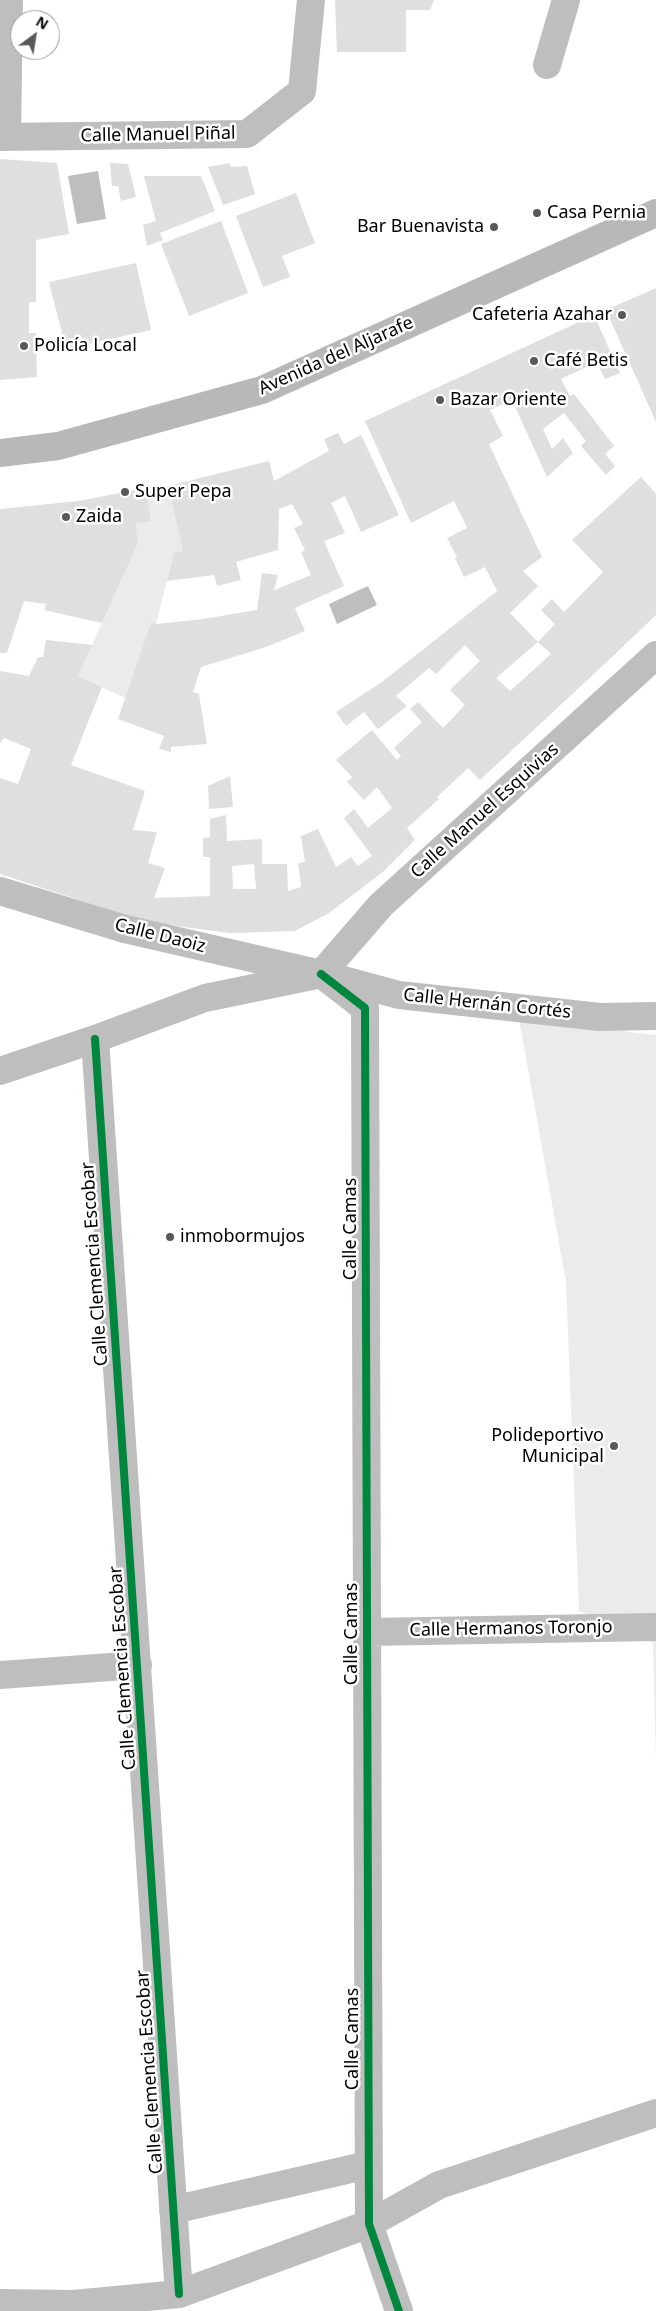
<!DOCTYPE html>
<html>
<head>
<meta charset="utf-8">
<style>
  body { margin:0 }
  #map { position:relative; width:656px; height:2311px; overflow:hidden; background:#fff; font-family:"Noto Sans",sans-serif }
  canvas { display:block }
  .north { position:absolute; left:10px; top:10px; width:50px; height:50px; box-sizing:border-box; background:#fff; border:1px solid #999; border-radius:50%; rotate:31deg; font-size:14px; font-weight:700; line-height:20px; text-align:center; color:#000 }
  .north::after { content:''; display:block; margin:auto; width:18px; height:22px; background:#595959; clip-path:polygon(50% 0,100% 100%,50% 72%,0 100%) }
</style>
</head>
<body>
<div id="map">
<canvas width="656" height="2311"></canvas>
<div class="north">N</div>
</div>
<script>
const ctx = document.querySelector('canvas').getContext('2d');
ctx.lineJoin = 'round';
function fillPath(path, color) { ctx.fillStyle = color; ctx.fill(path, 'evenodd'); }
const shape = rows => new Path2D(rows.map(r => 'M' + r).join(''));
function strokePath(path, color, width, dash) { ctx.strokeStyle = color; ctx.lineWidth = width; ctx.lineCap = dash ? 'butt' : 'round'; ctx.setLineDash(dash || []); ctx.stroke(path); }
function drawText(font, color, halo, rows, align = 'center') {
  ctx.font = font + ' "Noto Sans",sans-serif'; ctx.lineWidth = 5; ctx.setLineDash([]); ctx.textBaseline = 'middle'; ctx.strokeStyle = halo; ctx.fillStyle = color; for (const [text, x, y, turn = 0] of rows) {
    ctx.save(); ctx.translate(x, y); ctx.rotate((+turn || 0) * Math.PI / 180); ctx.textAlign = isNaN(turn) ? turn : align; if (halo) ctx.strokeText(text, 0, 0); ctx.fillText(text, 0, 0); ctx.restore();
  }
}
fillPath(shape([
  [168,486,183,551,174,553,156,624,151,622,125,698,78,676,138,543,136,524,151,521,146,488],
  [519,1019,656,1035,656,1763,653,1643,579,1611,566,1282]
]), '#ebebeb');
fillPath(shape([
  [98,171,106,219,77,224,68,176],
  [368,586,377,605,337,624,329,604]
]), '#bebebe');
fillPath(shape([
  [335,0,434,0,430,10,406,10,406,52,337,52],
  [0,159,57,163,69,234,36,240,36,302,29,302,29,333,36,333,37,377,0,380],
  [110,163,128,164,136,197,121,201,118,186,112,186],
  [230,163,231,167,247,166,255,194,223,205,208,167],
  [144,176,201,176,215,211,160,233,163,240,147,246,143,225,156,221],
  [296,193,315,243,282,256,290,277,263,287,236,216],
  [221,221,248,293,189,316,161,244],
  [136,263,151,330,66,349,49,282],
  [656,288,656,422,606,310],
  [594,315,620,373,605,379,597,362,561,379,570,396,574,394,614,446,605,454,615,466,606,475,581,446,586,441,564,413,543,429,552,449,563,438,573,453,547,477,512,400,490,410,503,436,489,444,542,557,523,571,538,586,510,613,538,642,496,678,510,691,551,654,538,642,555,624,541,610,552,599,564,612,603,572,572,540,641,477,656,494,656,615,611,658,480,780,468,768,437,797,439,799,407,828,415,840,384,871,329,913,295,931,230,933,146,922,0,874,0,778,18,784,31,749,4,738,0,743,0,671,29,676,38,657,43,657,46,640,92,645,78,676,102,687,71,765,145,791,133,830,157,832,148,863,165,868,154,898,210,896,210,857,203,857,203,838,210,837,210,819,226,815,227,841,262,839,262,864,287,864,288,891,301,887,298,863,305,862,301,836,318,829,336,867,351,857,358,866,372,856,344,818,354,809,368,828,392,808,377,787,364,800,347,782,352,777,336,760,372,730,397,760,401,756,394,748,422,722,410,709,418,702,443,728,465,705,450,690,480,661,465,645,436,674,429,668,396,696,407,706,378,729,364,712,346,726,336,712,382,682,497,591,485,567,464,577,455,558,457,557,447,538,467,528,454,501,411,523,365,421],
  [254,864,256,889,233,889,232,866],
  [338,433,344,444,361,435,399,515,361,532,345,496,331,503,345,533,324,541,344,586,295,608,305,631,266,647,201,667,193,692,199,694,207,744,171,747,171,752,159,749,164,736,118,719,151,622,156,624,203,619,257,610,262,573,278,575,274,590,311,575,301,552,305,550,294,528,303,524,292,504,279,509,278,550,236,562,241,580,217,586,214,575,167,581,174,553,183,551,168,486,269,461,274,481,329,451,324,439],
  [146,488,151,521,136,524,138,543,102,623,44,610,46,604,24,601,7,653,0,653,0,509,78,501],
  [230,776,233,807,209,809,208,786]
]), '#dfdfdf');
strokePath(shape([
  [547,65,566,0],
  [0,137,247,134,302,91,311,0],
  [7,137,9,0],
  [0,891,125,929,321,974,399,995,600,1017,656,1016],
  [321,974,365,1008,369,2224,399,2311],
  [321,974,381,905,656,655],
  [95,1039,179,2294],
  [0,1071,95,1039,205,998,312,976],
  [367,1632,656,1627],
  [0,1675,138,1665],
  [173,2210,368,2165],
  [0,2303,73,2304,179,2294,369,2224,439,2185,656,2113]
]), '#bebebe', 28);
strokePath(shape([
  [0,453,58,446,262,390,656,213]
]), '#b8b8b8', 28);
strokePath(shape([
  [321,974,365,1008,369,2224,399,2311],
  [95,1039,179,2294]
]), '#00873e', 8);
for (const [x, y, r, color] of [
  [537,213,5,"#595959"],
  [494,227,5,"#595959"],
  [622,315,5,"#595959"],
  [24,346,5,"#595959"],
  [534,361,5,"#595959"],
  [440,400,5,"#595959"],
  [125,492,5,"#595959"],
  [66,517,5,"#595959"],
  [170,1237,5,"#595959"],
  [614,1446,5,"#595959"]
]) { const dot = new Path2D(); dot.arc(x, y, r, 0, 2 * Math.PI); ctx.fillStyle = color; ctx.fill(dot); strokePath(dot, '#fff', 2); }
drawText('18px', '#000', '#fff', [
  ["Calle Manuel Piñal",158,135,-1],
  ["Avenida del Aljarafe",336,356,-24],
  ["Calle Manuel Esquivias",485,811,-42],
  ["Calle Daoiz",160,936,14],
  ["Calle Hernán Cortés",487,1004,6],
  ["Calle Camas",351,1229,-90],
  ["Calle Clemencia Escobar",95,1264,-94],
  ["Calle Hermanos Toronjo",511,1629,-1],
  ["Calle Camas",352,1634,-90],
  ["Calle Clemencia Escobar",123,1668,-94],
  ["Calle Camas",353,2039,-90],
  ["Calle Clemencia Escobar",150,2072,-94]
]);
drawText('18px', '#000', '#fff', [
  ["Casa Pernia",547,213],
  ["Bar Buenavista",484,227,"right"],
  ["Cafeteria Azahar",612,315,"right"],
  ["Policía Local",34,346],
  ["Café Betis",544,361],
  ["Bazar Oriente",450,400],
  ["Super Pepa",135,492],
  ["Zaida",76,517],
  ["inmobormujos",180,1237],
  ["Polideportivo",604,1436,"right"],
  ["Municipal",604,1457,"right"]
], 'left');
</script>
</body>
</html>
